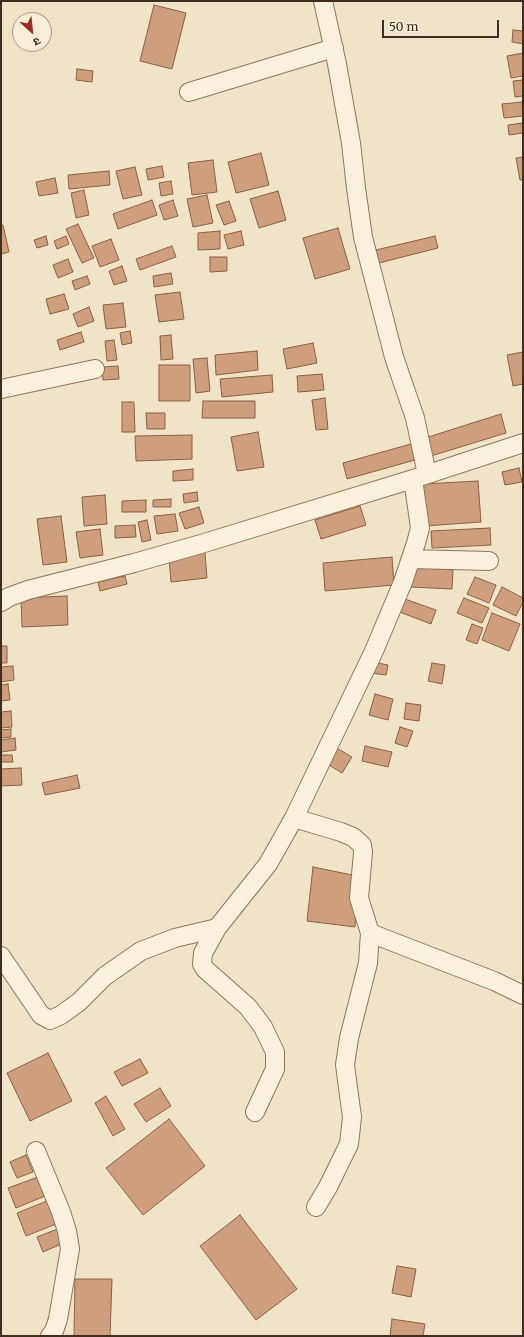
<!DOCTYPE html>
<html>
<head>
<meta charset="utf-8">
<style>
  body { margin:0 }
  #map { position:relative; width:524px; height:1337px; overflow:hidden; background:#f0e4c8; font-family:Merriweather,"Noto Sans Devanagari",serif }
  canvas { display:block }
  .frame { position:absolute; inset:0; border:2px solid #3d2e20; pointer-events:none }
  .north { position:absolute; left:12px; top:12px; width:40px; height:40px; box-sizing:border-box; background:#f7eed8; border:1px solid #ada18e; border-radius:50%; rotate:153deg; font-size:11px; font-weight:700; line-height:16px; text-align:center; color:#3d2e20 }
  .north::after { content:''; display:block; margin:auto; width:14px; height:18px; background:#9e2a2b; clip-path:polygon(50% 0,100% 100%,50% 72%,0 100%) }
  .scale { position:absolute; left:382px; top:20px; width:117px; height:18px; box-sizing:border-box; border:2px solid #3d2e20; border-top:0; padding-left:5px; font-size:12px; line-height:14px; white-space:nowrap; color:#3d2e20; -webkit-text-stroke:3px #f7eed8; paint-order:stroke }
</style>
</head>
<body>
<div id="map">
<canvas width="524" height="1337"></canvas>
<div class="frame"></div>
<div class="north">उ</div>
<div class="scale">50 m</div>
</div>
<script>
const ctx = document.querySelector('canvas').getContext('2d');
ctx.lineJoin = 'round';
function fillPath(path, color) { ctx.fillStyle = color; ctx.fill(path, 'evenodd'); }
const shape = rows => new Path2D(rows.map(r => 'M' + r).join(''));
function strokePath(path, color, width, dash) { ctx.strokeStyle = color; ctx.lineWidth = width; ctx.lineCap = dash ? 'butt' : 'round'; ctx.setLineDash(dash || []); ctx.stroke(path); }
const building = shape([
  [154,5,186,13,172,69,140,61,154,5],
  [513,30,523,31,523,44,512,42,513,30],
  [523,53,523,76,511,78,507,56,523,53],
  [77,69,93,71,92,82,76,80,77,69],
  [523,80,523,96,515,97,513,81,523,80],
  [522,102,523,116,504,118,502,104,522,102],
  [522,123,523,133,509,135,508,125,522,123],
  [261,153,269,185,236,193,228,162,261,153],
  [523,157,523,180,520,180,516,158,523,157],
  [213,160,217,192,192,195,188,163,213,160],
  [162,166,164,177,148,180,146,169,162,166],
  [135,167,142,195,123,199,116,171,135,167],
  [109,171,110,185,69,189,68,175,109,171],
  [55,178,58,193,39,196,36,182,55,178],
  [171,181,173,194,161,196,159,183,171,181],
  [84,190,89,215,76,218,71,193,84,190],
  [278,191,286,220,259,228,250,199,278,191],
  [207,195,213,223,193,227,187,199,207,195],
  [152,200,157,215,118,229,113,214,152,200],
  [173,200,178,216,164,220,159,205,173,200],
  [229,201,236,221,224,225,216,205,229,201],
  [78,224,94,258,82,263,66,229,78,224],
  [1,225,3,225,9,252,1,254,1,225],
  [338,228,350,269,315,279,303,238,338,228],
  [220,231,220,249,198,250,198,233,220,231],
  [241,231,244,245,228,249,224,235,241,231],
  [46,236,48,245,37,248,34,240,46,236],
  [66,236,69,244,57,249,54,241,66,236],
  [435,236,438,248,379,263,376,250,435,236],
  [111,239,119,260,100,267,92,246,111,239],
  [172,246,176,257,140,270,136,259,172,246],
  [210,257,227,257,227,271,210,272,210,257],
  [68,259,73,272,58,278,53,265,68,259],
  [122,266,127,281,114,285,109,271,122,266],
  [171,273,173,284,154,287,153,276,171,273],
  [87,276,90,284,75,290,72,281,87,276],
  [180,292,184,319,159,322,155,295,180,292],
  [64,294,69,309,50,314,46,299,64,294],
  [123,303,126,327,106,329,103,305,123,303],
  [89,307,94,321,78,327,73,314,89,307],
  [130,331,132,343,122,345,120,333,130,331],
  [81,332,84,342,60,350,57,340,81,332],
  [171,335,173,359,161,360,160,336,171,335],
  [114,340,117,360,107,361,105,341,114,340],
  [313,343,317,363,287,369,283,349,313,343],
  [257,351,258,370,216,375,215,355,257,351],
  [523,352,523,384,513,386,507,355,523,352],
  [207,358,210,391,196,393,193,359,207,358],
  [159,365,190,365,190,401,159,401,159,365],
  [118,366,119,379,103,380,102,367,118,366],
  [322,374,324,390,298,392,297,376,322,374],
  [272,375,273,392,222,397,220,379,272,375],
  [325,398,328,429,316,430,312,400,325,398],
  [203,401,255,401,255,418,202,418,203,401],
  [122,402,134,402,135,432,122,432,122,402],
  [146,413,165,413,165,429,147,429,146,413],
  [501,414,506,433,431,456,425,438,501,414],
  [258,432,264,467,237,471,231,437,258,432],
  [192,435,192,459,136,461,135,436,192,435],
  [411,444,415,460,347,479,343,463,411,444],
  [519,468,522,482,505,485,502,472,519,468],
  [193,469,193,480,173,481,173,471,193,469],
  [478,481,481,522,425,526,423,484,478,481],
  [197,492,198,501,184,503,183,494,197,492],
  [105,495,107,524,84,526,82,497,105,495],
  [171,499,171,507,153,507,153,500,171,499],
  [146,500,146,512,122,512,122,501,146,500],
  [360,506,366,525,321,539,315,520,360,506],
  [199,507,204,523,185,529,179,513,199,507],
  [175,514,178,531,157,534,154,516,175,514],
  [61,516,67,562,43,565,37,519,61,516],
  [147,520,151,540,142,542,138,522,147,520],
  [135,525,136,537,115,538,115,526,135,525],
  [490,528,491,545,432,548,431,531,490,528],
  [100,529,103,555,80,558,76,532,100,529],
  [205,553,207,578,171,582,169,558,205,553],
  [392,557,394,585,325,591,323,563,392,557],
  [413,567,453,570,452,589,411,587,413,567],
  [125,576,127,584,100,591,98,582,125,576],
  [475,577,496,585,489,603,467,594,475,577],
  [502,587,523,598,523,602,516,616,493,605,502,587],
  [67,596,68,625,22,627,21,598,67,596],
  [402,598,436,610,431,624,397,611,402,598],
  [464,598,489,608,482,623,457,613,464,598],
  [492,613,520,624,509,651,482,640,492,613],
  [472,624,483,628,477,644,466,640,472,624],
  [1,646,7,646,7,663,1,663,1,646],
  [372,662,388,665,386,675,370,673,372,662],
  [432,663,445,665,442,684,428,681,432,663],
  [13,666,14,680,1,682,1,667,13,666],
  [8,684,10,700,1,701,1,685,8,684],
  [375,694,393,699,388,720,369,715,375,694],
  [406,703,421,705,419,721,404,719,406,703],
  [11,711,12,727,1,728,1,712,11,711],
  [400,727,413,731,407,747,395,743,400,727],
  [11,729,11,737,1,738,1,730,11,729],
  [15,738,16,750,1,752,1,740,15,738],
  [333,746,352,757,342,773,324,762,333,746],
  [365,746,392,752,388,767,362,761,365,746],
  [1,755,12,755,13,762,1,762,1,755],
  [21,768,22,785,1,786,1,769,21,768],
  [77,775,80,788,45,795,42,783,77,775],
  [313,867,357,876,355,927,307,921,313,867],
  [48,1053,72,1101,30,1121,7,1073,48,1053],
  [140,1059,148,1073,122,1086,114,1072,140,1059],
  [160,1088,171,1106,146,1122,134,1104,160,1088],
  [106,1096,125,1129,113,1136,95,1103,106,1096],
  [169,1119,205,1166,143,1215,106,1168,169,1119],
  [26,1155,33,1172,17,1178,10,1162,26,1155],
  [38,1177,45,1196,16,1208,8,1188,38,1177],
  [47,1201,56,1224,26,1236,17,1213,47,1201],
  [240,1215,297,1289,256,1320,200,1246,240,1215],
  [60,1228,66,1242,43,1252,37,1237,60,1228],
  [397,1266,416,1269,411,1297,392,1293,397,1266],
  [75,1279,112,1279,110,1336,74,1336,75,1279],
  [392,1319,425,1324,423,1336,390,1336,392,1319]
]);
fillPath(building, '#cf9f7d');
strokePath(building, '#8d5f41', 1);
const street = shape([
  [323,1,337,64,351,143,356,188,363,237,394,357,415,418,427,474],
  [189,92,334,48],
  [1,389,95,369],
  [411,559,489,561],
  [1,602,9,597,28,590,134,563,201,544,413,479,523,443],
  [294,818,341,832,353,837,362,845,363,852,359,898,370,933,368,963,349,1038,345,1065,352,1117,349,1144,328,1187,316,1207],
  [370,933,494,981,523,995],
  [1,956,41,1015,50,1020,61,1015,79,1002,105,976,141,951,175,938,217,928],
  [255,1112,275,1069,275,1052,263,1027,248,1007,205,969,202,964,203,953,217,928,268,864,294,818,374,651,403,582,416,543,420,528,413,479],
  [36,1151,61,1212,67,1231,70,1249,58,1319,54,1331,50,1336]
]);
strokePath(street, '#8d765c', 20);
strokePath(street, '#faf1dc', 18);
</script>
</body>
</html>
